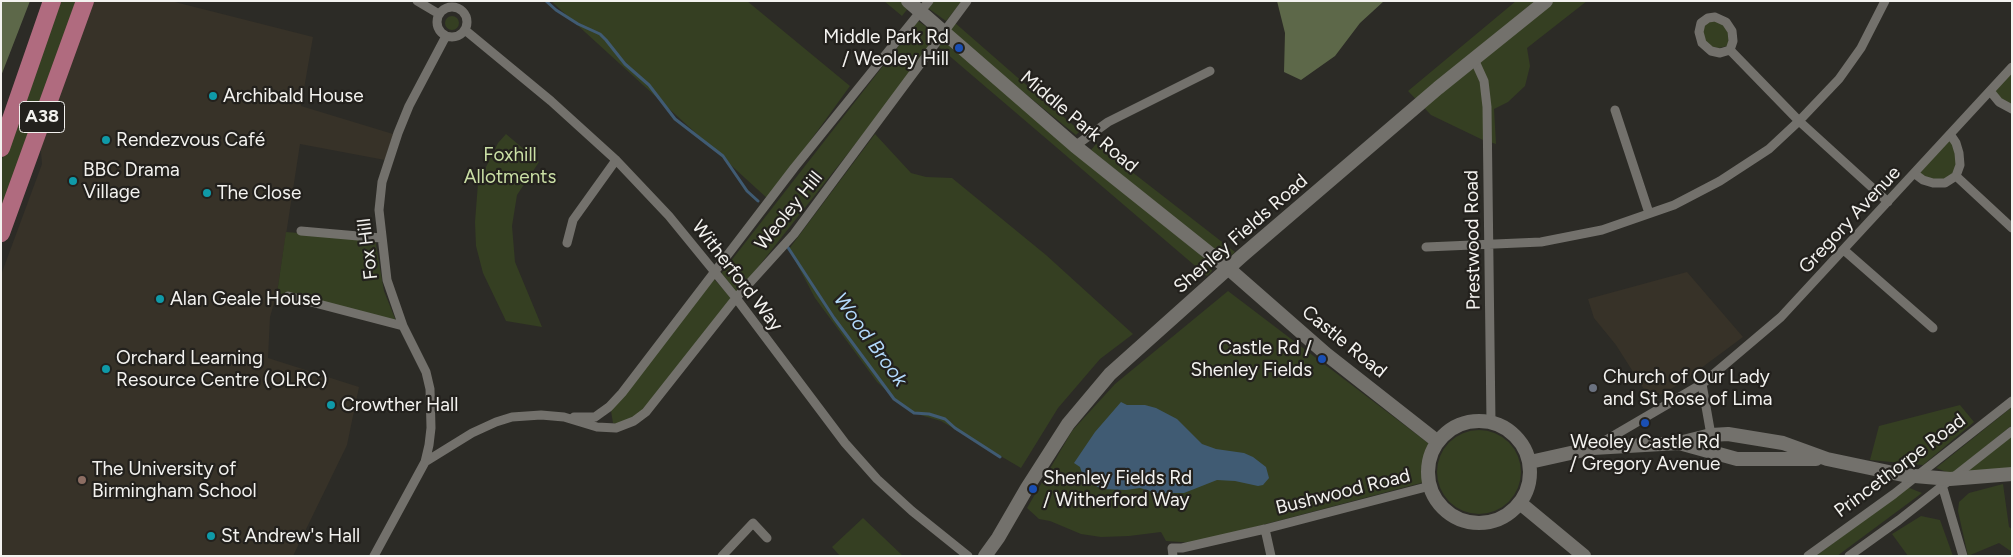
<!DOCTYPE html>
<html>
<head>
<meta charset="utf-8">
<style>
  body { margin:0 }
  #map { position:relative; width:2013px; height:557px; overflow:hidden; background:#2c2b26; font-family:Figtree,sans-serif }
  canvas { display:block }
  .frame { position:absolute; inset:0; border:2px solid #f3f2ef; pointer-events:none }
</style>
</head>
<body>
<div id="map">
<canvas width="2013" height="557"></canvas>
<div class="frame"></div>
</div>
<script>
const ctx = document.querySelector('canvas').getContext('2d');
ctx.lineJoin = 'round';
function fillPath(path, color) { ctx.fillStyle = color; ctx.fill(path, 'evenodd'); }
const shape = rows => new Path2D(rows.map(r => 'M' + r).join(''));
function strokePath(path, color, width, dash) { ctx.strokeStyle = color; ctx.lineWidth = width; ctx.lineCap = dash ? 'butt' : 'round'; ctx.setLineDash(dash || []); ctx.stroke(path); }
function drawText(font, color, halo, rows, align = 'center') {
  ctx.font = font + ' Figtree,sans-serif'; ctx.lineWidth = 4.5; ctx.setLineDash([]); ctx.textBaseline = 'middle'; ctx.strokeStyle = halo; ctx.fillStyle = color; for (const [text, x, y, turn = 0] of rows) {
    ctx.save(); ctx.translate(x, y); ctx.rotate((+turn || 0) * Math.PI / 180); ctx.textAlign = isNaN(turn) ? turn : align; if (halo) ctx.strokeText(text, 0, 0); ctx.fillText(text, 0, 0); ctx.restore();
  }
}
fillPath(shape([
  [93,1,171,1,313,37,301,106,393,134,385,160,300,144,277,293,270,317,268,358,359,387,347,445,293,556,1,556,1,275,42,164,40,140],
  [1687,272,1743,337,1681,383,1651,400,1616,345,1594,318,1588,299]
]), '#373228');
fillPath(shape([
  [59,1,79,1,1,217,1,162],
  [551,1,747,1,850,86,768,199],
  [884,1,902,1,909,7,902,16],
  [933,1,962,1,946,21,928,8],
  [1516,1,1587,1,1527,48,1530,66,1525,86,1508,102,1494,109,1496,144,1483,140,1431,115,1408,91],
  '445 23a7 7 0 1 1 14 0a7 7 0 1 1-14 0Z',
  [1709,20,1724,23,1729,30,1729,39,1727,46,1719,48,1711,47,1704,40,1702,32,1704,24],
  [918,21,938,35,872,123,736,295,720,275],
  [954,22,1017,77,1080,131,1076,135,948,31],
  [943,38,1078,155,1209,262,1212,271,1207,276,939,47],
  [2012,68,2012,107,1991,91],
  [506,134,539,162,517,195,512,226,515,262,542,327,506,321,483,273,476,246,475,222,478,183,498,143],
  [875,134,911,173,926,177,952,178,1046,255,1133,334,1100,359,1058,408,1021,468,941,421,910,412,877,382,815,298,789,249],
  [1950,138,1955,146,1958,164,1951,178,1934,182,1919,174],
  [1096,144,1235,252,1227,260,1091,150],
  [286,232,375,239,384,291,396,321,277,293],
  [714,279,733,300,647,409,632,418,617,424,613,423,611,411],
  [1228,291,1436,449,1426,480,1421,483,1194,543,1166,541,1161,532,1129,536,1101,537,1081,534,1050,521,1039,519,1027,508,1072,431,1115,384],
  [1960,405,1974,422,1923,465,1870,460,1879,426],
  [2012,407,2012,425,1952,474,1936,468],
  '1437 472a42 42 0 1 1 84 0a42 42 0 1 1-84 0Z',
  [2012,436,2012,469,1962,474],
  [2003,484,2009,527,2012,529,2012,552,1999,543,1968,556,1958,511,1959,502,1969,493],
  [1907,487,1922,493,1837,556,1816,556],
  [1921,516,1940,520,1953,556,1908,556,1892,534],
  [863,518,903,556,840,556,832,547]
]), '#353f22');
fillPath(shape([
  [1,1,30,1,1,76],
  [1277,1,1384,1,1360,23,1335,56,1301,80,1284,72,1285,33]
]), '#5d6849');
fillPath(shape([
  [1121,402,1127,405,1145,405,1156,408,1177,419,1202,444,1216,449,1244,453,1253,457,1266,467,1269,478,1263,485,1258,486,1235,481,1217,480,1184,493,1157,493,1140,488,1126,490,1102,489,1090,483,1082,473,1080,467,1074,463,1095,432]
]), '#405b73');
strokePath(shape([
  [546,1,556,10,578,24,600,34,606,40,625,64,649,85,675,119,723,156,747,191,758,201],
  [787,246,834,318,894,399,914,413,929,414,945,419,955,428,1000,457]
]), '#405b73', 3);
strokePath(shape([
  [417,1,439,14],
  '437 22a15 15 0 1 1 30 0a15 15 0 1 1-30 0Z',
  [1715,17,1726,22,1732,31,1733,41,1730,50,1720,53,1711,51,1702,43,1699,32,1701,23,1708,18,1715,17],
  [465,30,551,101,616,160,669,216,736,298,845,443,877,479,912,511,968,556],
  [1730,50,1799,121,1888,202],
  [1474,59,1484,81,1487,107,1491,422],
  [1990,91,1999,102,2012,109],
  [1615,110,1649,213],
  [1075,146,1108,122,1210,71],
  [1915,174,1923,180,1933,183,1945,183,1956,176,1960,165,1959,153,1956,143,1950,134],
  [1956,176,2012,228],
  [301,231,381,238],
  [567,243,573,220,616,160],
  [1426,247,1541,242,1602,230,1674,205,1720,181,1769,149,1799,121,1839,79,1861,48,1885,1],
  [1845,251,1933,328],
  [288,296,403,326],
  [1702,384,1711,435],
  [574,417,595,417,609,407,622,393,794,168,929,1],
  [1596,446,1702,384,1781,317,2012,67],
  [425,462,429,445,431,428,430,389,426,372,403,326,387,280,379,210,382,182,398,133,409,106,446,36],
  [1942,485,1963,556],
  [1265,529,1271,556],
  [374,556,425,462,472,433,496,422,512,417,541,415,564,417,597,427,616,428,634,421,646,412,736,298,794,234,967,1],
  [722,556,753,523,767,538],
  [1173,556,1172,548,1182,548,1265,529,1430,486],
  [1808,556,1894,494,2012,401],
  [1849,556,1899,520,2012,431]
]), '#73716c', 9);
strokePath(shape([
  [908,1,1075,146,1229,269,1326,354,1438,442],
  '1428 472a51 51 0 1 1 102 0a51 51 0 1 1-102 0Z',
  [1679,443,1737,459,1816,459],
  [1530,462,1593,448,1679,443,1711,435,1728,434,1783,443,1827,459,1903,475,1950,479,2012,474],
  [1520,503,1584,556],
  [985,556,998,538,1027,488,1068,424,1110,374,1243,255,1438,88,1546,1]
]), '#73716c', 14);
strokePath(shape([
  [1,148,52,1],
  [1,233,85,1]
]), '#b06b7f', 18);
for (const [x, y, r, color] of [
  [959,48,5,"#1a4fb4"],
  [213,96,5,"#0f9aa8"],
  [106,140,5,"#0f9aa8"],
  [73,181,5,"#0f9aa8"],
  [207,193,5,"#0f9aa8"],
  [160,299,5,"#0f9aa8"],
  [1322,359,5,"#1a4fb4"],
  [106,369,5,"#0f9aa8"],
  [1593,388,5,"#6b7280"],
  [331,405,5,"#0f9aa8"],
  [1645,423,5,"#1a4fb4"],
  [82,480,5,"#8d6e63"],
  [1033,489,5,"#1a4fb4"],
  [211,536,5,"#0f9aa8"]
]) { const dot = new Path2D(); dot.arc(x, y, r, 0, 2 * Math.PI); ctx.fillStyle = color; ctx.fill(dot); strokePath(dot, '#23211d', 2); }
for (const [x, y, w] of [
  [42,117,45]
]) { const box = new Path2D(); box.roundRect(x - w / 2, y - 15.5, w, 31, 4); ctx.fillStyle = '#23211d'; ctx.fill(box); strokePath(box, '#f3f2ef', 1); }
drawText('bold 18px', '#f3f2ef', null, [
  ["A38",42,117]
]);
drawText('19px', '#f3f2ef', '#23211d', [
  ["Middle Park Rd",949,37,"right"],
  ["/ Weoley Hill",949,59,"right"],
  ["Archibald House",223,96],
  ["Rendezvous Café",116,140],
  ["BBC Drama",83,170],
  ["Village",83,192],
  ["The Close",217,193],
  ["Alan Geale House",170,299],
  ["Castle Rd /",1312,348,"right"],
  ["Shenley Fields",1312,370,"right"],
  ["Orchard Learning",116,358],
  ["Resource Centre (OLRC)",116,380],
  ["Church of Our Lady",1603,377],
  ["and St Rose of Lima",1603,399],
  ["Crowther Hall",341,405],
  ["Weoley Castle Rd",1645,442,"center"],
  ["/ Gregory Avenue",1645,464,"center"],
  ["The University of",92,469],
  ["Birmingham School",92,491],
  ["Shenley Fields Rd",1043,478],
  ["/ Witherford Way",1043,500],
  ["St Andrew's Hall",221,536]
], 'left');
drawText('19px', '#f3f2ef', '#23211d', [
  ["Middle Park Road",1079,122,40],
  ["Weoley Hill",789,211,-51],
  ["Gregory Avenue",1850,220,-47],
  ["Shenley Fields Road",1241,234,-41],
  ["Prestwood Road",1473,240,-91],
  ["Fox Hill",368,249,-97],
  ["Witherford Way",737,276,52],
  ["Castle Road",1344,342,39],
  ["Princethorpe Road",1900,466,-37],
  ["Bushwood Road",1343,492,-14]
]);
drawText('19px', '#cadfa5', '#23211d', [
  ["Foxhill",510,155],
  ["Allotments",510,177]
]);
drawText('italic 20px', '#b2d9fc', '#23211d', [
  ["Wood Brook",870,340,54]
]);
</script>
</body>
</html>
